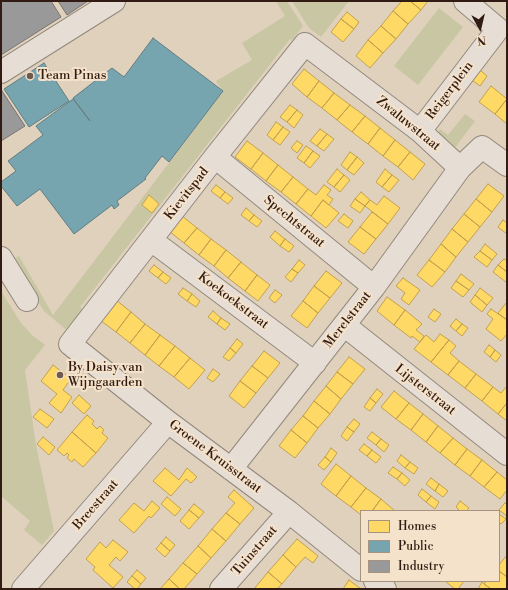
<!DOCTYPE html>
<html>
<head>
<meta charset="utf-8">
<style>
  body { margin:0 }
  #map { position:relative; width:508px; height:590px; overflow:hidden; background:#e0d1bd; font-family:"Libre Bodoni",serif }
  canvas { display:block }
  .frame { position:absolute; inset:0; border:2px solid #321b12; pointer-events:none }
  .legend { position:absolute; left:360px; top:510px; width:140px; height:72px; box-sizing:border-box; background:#f4e2cb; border:1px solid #a69281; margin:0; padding:5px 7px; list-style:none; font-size:12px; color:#321b12 }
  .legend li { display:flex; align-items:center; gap:8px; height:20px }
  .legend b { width:20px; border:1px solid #a69281 }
  .north { position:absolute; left:460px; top:8px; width:40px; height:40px; -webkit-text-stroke:3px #f4e2cb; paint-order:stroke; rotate:172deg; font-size:11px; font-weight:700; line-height:16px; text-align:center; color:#321b12 }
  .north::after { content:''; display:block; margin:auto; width:14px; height:18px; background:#321b12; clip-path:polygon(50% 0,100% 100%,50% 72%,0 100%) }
</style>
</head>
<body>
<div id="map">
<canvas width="508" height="590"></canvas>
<div class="frame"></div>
<ul class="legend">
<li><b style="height:11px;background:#ffd966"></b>Homes</li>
<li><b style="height:11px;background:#76a5af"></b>Public</li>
<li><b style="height:11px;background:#999"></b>Industry</li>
</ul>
<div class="north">N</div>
</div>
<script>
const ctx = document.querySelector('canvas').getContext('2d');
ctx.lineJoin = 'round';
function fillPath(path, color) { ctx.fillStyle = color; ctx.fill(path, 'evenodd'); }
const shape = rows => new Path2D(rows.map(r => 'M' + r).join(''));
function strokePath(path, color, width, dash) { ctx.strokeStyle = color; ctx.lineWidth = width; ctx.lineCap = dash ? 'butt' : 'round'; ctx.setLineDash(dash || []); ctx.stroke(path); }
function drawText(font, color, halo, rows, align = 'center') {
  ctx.font = font + ' "Libre Bodoni",serif'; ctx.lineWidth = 4; ctx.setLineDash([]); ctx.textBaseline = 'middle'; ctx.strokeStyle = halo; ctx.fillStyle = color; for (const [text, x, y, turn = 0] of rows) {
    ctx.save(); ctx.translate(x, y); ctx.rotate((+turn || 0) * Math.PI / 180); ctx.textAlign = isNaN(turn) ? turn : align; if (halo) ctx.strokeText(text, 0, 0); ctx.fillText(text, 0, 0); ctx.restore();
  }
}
fillPath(shape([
  [276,1,287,1,303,26,292,40,290,39,286,44,80,307,85,311,70,333,44,311,35,297,36,292,15,258,19,256,53,315,223,92,216,81,252,60,242,43,285,16],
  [149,196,159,204,152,212,142,205],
  [292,1,349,1,321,37,309,28],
  [439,8,463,27,418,85,394,66],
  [465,114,475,121,455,148,437,134,440,129,448,135],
  [1,291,21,323,32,335,45,345,25,370,36,445,54,531,42,545,24,530,30,521,1,496]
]), '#c8c6a3');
const homes = shape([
  [402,1,410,1,421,10,408,24,393,11,402,1],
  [410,1,428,1,421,10,410,1],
  [393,11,408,24,396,39,381,26,393,11],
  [347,12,359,22,354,29,341,19,347,12],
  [341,19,354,29,343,42,331,32,341,19],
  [381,26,396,39,383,53,368,40,381,26],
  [368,40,383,53,370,68,356,56,368,40],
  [304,69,319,81,307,97,292,84,304,69],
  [480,70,487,76,480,86,472,80,480,70],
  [319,81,334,93,322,108,307,97,319,81],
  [491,86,507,99,495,114,479,102,491,86],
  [334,93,350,105,337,120,322,108,334,93],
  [507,99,507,124,495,114,507,99],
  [290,105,297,110,287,122,280,117,290,105],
  [350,105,365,116,352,132,337,120,350,105],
  [297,110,303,115,294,128,287,122,297,110],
  [365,116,380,128,368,144,352,132,365,116],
  [276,122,283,127,273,140,267,135,276,122],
  [283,127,290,132,280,145,273,140,283,127],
  [380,128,395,140,383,156,368,144,380,128],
  [320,129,327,134,317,146,310,141,320,129],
  [327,134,334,139,324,151,317,146,327,134],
  [395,140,410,152,398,167,383,156,395,140],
  [247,141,263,153,251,169,235,157,247,141],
  [297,141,303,145,297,153,291,148,297,141],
  [306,146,313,151,304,163,297,158,306,146],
  [313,151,320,156,310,168,304,163,313,151],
  [350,152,357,157,347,170,341,165,350,152],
  [410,152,425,164,413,180,398,167,410,152],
  [263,153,278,165,266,181,251,169,263,153],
  [357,157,364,163,354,175,347,170,357,157],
  [278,165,293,177,281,192,266,181,278,165],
  [337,169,344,175,334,187,327,182,337,169],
  [385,169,392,175,382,187,376,182,385,169],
  [344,175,350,180,340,192,334,187,344,175],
  [392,175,399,180,389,192,382,187,392,175],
  [293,177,308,189,296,204,281,192,293,177],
  [488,184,504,196,492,212,476,199,488,184],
  [216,185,225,192,220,198,211,191,216,185],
  [324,185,331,190,327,195,333,199,329,205,323,200,311,216,296,204,308,189,316,195,324,185],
  [225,192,233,198,228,204,220,198,225,192],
  [361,192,370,200,365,206,355,199,361,192],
  [149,195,159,204,152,213,142,205,149,195],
  [384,196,400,208,388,224,365,206,370,200,377,205,384,196],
  [355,199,365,206,360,213,350,206,355,199],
  [476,199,492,212,480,227,464,214,476,199],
  [323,200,339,213,326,228,311,216,323,200],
  [246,208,254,215,249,221,241,215,246,208],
  [372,212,388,224,376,239,360,227,372,212],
  [344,214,353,221,348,228,338,221,344,214],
  [464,214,480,227,468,242,452,229,464,214],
  [254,215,262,221,257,227,249,221,254,215],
  [182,216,197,228,184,243,169,231,182,216],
  [503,220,507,223,507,234,498,227,503,220],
  [360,227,376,239,364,254,348,242,360,227],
  [197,228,211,239,199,255,184,243,197,228],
  [452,229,468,242,456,257,441,244,452,229],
  [275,231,285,239,280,246,270,237,275,231],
  [211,239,226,250,214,266,199,255,211,239],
  [285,239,294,246,289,252,280,246,285,239],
  [441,244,456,257,445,272,429,260,441,244],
  [485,244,497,254,492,260,480,251,485,244],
  [226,250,241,262,228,278,214,266,226,250],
  [480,251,492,260,487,267,474,257,480,251],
  [504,259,507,261,507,272,498,265,504,259],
  [299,260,305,265,298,273,292,269,299,260],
  [429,260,445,272,432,287,417,275,429,260],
  [241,262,257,275,245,291,228,278,241,262],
  [154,265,163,272,158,278,149,271,154,265],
  [498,265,507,272,507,280,506,282,493,272,498,265],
  [292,269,298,273,291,282,285,277,292,269],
  [326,271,342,283,330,298,314,286,326,271],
  [163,272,171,278,166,284,158,278,163,272],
  [461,274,474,284,469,290,456,281,461,274],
  [257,275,270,285,258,301,245,291,257,275],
  [403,278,420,290,409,305,401,299,405,293,396,286,403,278],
  [456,281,469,290,463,297,451,288,456,281],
  [314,286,330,298,318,313,303,301,314,286],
  [183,288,192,294,187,301,178,294,183,288],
  [480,288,493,298,487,305,475,295,480,288],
  [275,290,282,295,275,303,269,298,275,290],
  [192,294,200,301,196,307,187,301,192,294],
  [475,295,487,305,482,312,470,302,475,295],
  [387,297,405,310,394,325,377,311,387,297],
  [116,300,131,312,116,332,100,320,116,300],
  [303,301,318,313,307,328,291,316,303,301],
  [507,302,507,320,498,313,507,302],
  [434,309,441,314,435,322,428,317,434,309],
  [491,309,507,320,507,334,501,341,486,329,493,319,487,314,491,309],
  [405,310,422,324,416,330,424,336,420,342,412,336,411,338,394,325,405,310],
  [213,311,221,318,217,324,208,317,213,311],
  [131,312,145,324,130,343,116,332,131,312],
  [221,318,230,324,225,330,217,324,221,318],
  [456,319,462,324,456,331,450,326,456,319],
  [145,324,160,335,145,355,130,343,145,324],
  [462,324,468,328,462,336,456,331,462,324],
  [440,334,449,340,431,362,414,349,426,335,434,342,440,334],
  [160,335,175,346,159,366,145,355,160,335],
  [237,339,243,344,236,353,230,348,237,339],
  [449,340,456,346,450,353,459,361,448,375,431,362,449,340],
  [489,345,495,350,490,357,484,352,489,345],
  [175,346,190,358,174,377,159,366,175,346],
  [230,348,236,353,229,361,223,357,230,348],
  [495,350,501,355,496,362,490,357,495,350],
  [264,351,280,363,268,378,252,366,264,351],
  [349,357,365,369,353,384,337,372,349,357],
  [190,358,205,370,189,389,174,377,190,358],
  [459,361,476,374,465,388,448,375,459,361],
  [53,365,71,379,63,390,72,397,61,413,49,403,57,394,41,381,53,365],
  [252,366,268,378,256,393,240,381,252,366],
  [213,369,220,374,213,382,207,378,213,369],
  [337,372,353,384,341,399,326,386,337,372],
  [476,374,493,387,482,401,465,388,476,374],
  [240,381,256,393,244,408,229,396,240,381],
  [326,386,341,399,330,414,314,401,326,386],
  [507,386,507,403,498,414,482,401,493,387,501,393,507,386],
  [377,389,383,394,376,403,370,398,377,389],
  [394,391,409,403,396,419,381,407,394,391],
  [79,395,91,406,84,414,72,403,79,395],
  [370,398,376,403,370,411,364,407,370,398],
  [314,401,330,414,318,428,303,416,314,401],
  [409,403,423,414,411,430,396,419,409,403],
  [507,403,507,421,498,414,507,403],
  [40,409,54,419,47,428,33,417,40,409],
  [423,414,438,426,426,442,411,430,423,414],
  [87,415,94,421,92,424,97,429,100,426,104,430,102,433,108,438,96,453,72,432,87,415],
  [303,416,318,428,307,443,291,430,303,416],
  [354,419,360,424,354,432,347,427,354,419],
  [438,426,453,438,440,453,426,442,438,426],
  [347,427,354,432,347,441,341,436,347,427],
  [291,430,307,443,295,458,279,446,291,430],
  [72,432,96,453,83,467,74,459,72,462,67,458,69,455,67,453,64,456,57,450,72,432],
  [372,432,381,439,376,445,367,438,372,432],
  [43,437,55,447,49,455,37,444,43,437],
  [453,438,467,449,455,465,440,453,453,438],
  [381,439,389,445,384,452,376,445,381,439],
  [364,444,372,450,367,456,359,450,364,444],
  [331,448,337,453,331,462,325,457,331,448],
  [467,449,482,460,470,476,455,465,467,449],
  [372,450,381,457,376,463,367,456,372,450],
  [401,455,410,462,405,468,397,461,401,455],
  [325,457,331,462,324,470,318,465,325,457],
  [482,460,497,472,484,487,470,476,482,460],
  [410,462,418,468,414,474,405,468,410,462],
  [336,464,351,476,336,496,321,484,336,464],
  [393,467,402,473,397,479,388,473,393,467],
  [165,468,179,480,187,468,197,477,191,483,186,479,171,496,153,481,165,468],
  [497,472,507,480,507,490,500,499,484,487,497,472],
  [402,473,410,480,405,486,397,479,402,473],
  [351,476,366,488,351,507,336,496,351,476],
  [431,478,439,484,435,491,426,484,431,478],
  [439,484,448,491,443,497,435,491,439,484],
  [366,488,381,499,372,511,361,511,361,515,351,507,366,488],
  [422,489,431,496,426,502,418,495,422,489],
  [234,490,254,508,240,524,226,513,235,503,228,497,234,490],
  [431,496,439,502,435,509,426,502,431,496],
  [167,497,181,509,175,516,161,504,167,497],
  [381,499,395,511,372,511,381,499],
  [152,501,160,508,151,518,149,516,134,533,119,520,134,503,144,511,152,501],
  [460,501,469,508,466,511,460,511,456,507,460,501],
  [505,503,507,505,507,516,499,510,505,503],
  [194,504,204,512,199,518,189,510,194,504],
  [189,510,199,518,189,529,180,521,189,510],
  [226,513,240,524,226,541,212,529,226,513],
  [499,514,506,519,501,524,499,522,499,514],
  [212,529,226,541,211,558,198,546,212,529],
  [166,537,175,545,170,551,161,543,166,537],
  [297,539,318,556,313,563,305,557,296,567,283,555,297,539],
  [113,540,128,552,120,561,116,557,109,565,123,577,113,588,93,570,95,567,86,559,100,542,106,548,113,540],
  [161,543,170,551,165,557,156,549,161,543],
  [198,546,211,558,197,574,183,563,198,546],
  [283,555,296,567,282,584,268,572,283,555],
  [507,555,507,577,499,571,499,565,507,555],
  [183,563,197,574,184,589,180,589,169,579,183,563],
  [137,570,146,578,141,584,132,576,137,570],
  [499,571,507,577,507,589,491,589,484,584,486,581,499,581,499,571],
  [268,572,282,584,277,589,254,589,268,572],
  [132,576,141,584,137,589,135,589,127,582,132,576],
  [169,579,180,589,160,589,169,579],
  [349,580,361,589,343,589,349,580],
  [445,581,464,581,458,589,455,589,445,581],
  [482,582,484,584,491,589,478,589,482,582]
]);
fillPath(homes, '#ffd966');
strokePath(homes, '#c2a04d', 1);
const public = shape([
  [153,38,223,91,169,162,162,156,145,178,146,179,117,201,119,205,114,209,112,205,74,234,40,189,17,206,1,186,1,182,16,171,8,161,43,135,36,126,73,99,90,121,73,98,112,68,124,77,153,38],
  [44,63,69,101,29,127,4,89,44,63]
]);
fillPath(public, '#76a5af');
strokePath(public, '#627c80', 1);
const industry = shape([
  [1,1,51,1,61,17,1,55,1,1],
  [58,1,88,1,67,15,58,1],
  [2,91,25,126,1,141,1,92,2,91]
]);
fillPath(industry, '#999');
strokePath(industry, '#7a7370', 1);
const minor = shape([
  [1,72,114,1],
  [420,131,498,29,465,1],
  [215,157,374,287],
  [151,240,315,363],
  [1,258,27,300],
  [344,325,507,454],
  [231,469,374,287,460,168],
  [361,570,289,512,168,422,70,344,215,157,305,44,420,131,460,168,482,147,507,165],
  [375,581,385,589],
  [23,589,168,422],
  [221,589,289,512]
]);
strokePath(minor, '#93887c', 24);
strokePath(minor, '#e6ded4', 22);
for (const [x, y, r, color] of [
  [30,76,4,"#6f5b4e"],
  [60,375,4,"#6f5b4e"]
]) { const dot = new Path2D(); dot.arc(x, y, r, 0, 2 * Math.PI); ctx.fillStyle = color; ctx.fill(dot); strokePath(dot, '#f4e2cb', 1.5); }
drawText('13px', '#321b12', '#f4e2cb', [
  ["Team Pinas",38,76],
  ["By Daisy van",68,368],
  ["Wijngaarden",68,383]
], 'left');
drawText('13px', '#321b12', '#f4e2cb', [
  ["Reigerplein",450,91,-53],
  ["Zwaluwstraat",408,124,39],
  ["Kievitspad",187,194,-52],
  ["Spechtstraat",294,222,39],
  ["Koekoekstraat",233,301,37],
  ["Merelstraat",348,320,-52],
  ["Lijsterstraat",425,390,38],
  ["Groene Kruisstraat",215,457,37],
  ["Breestraat",96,505,-49],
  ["Tuinstraat",255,551,-49]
]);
</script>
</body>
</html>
